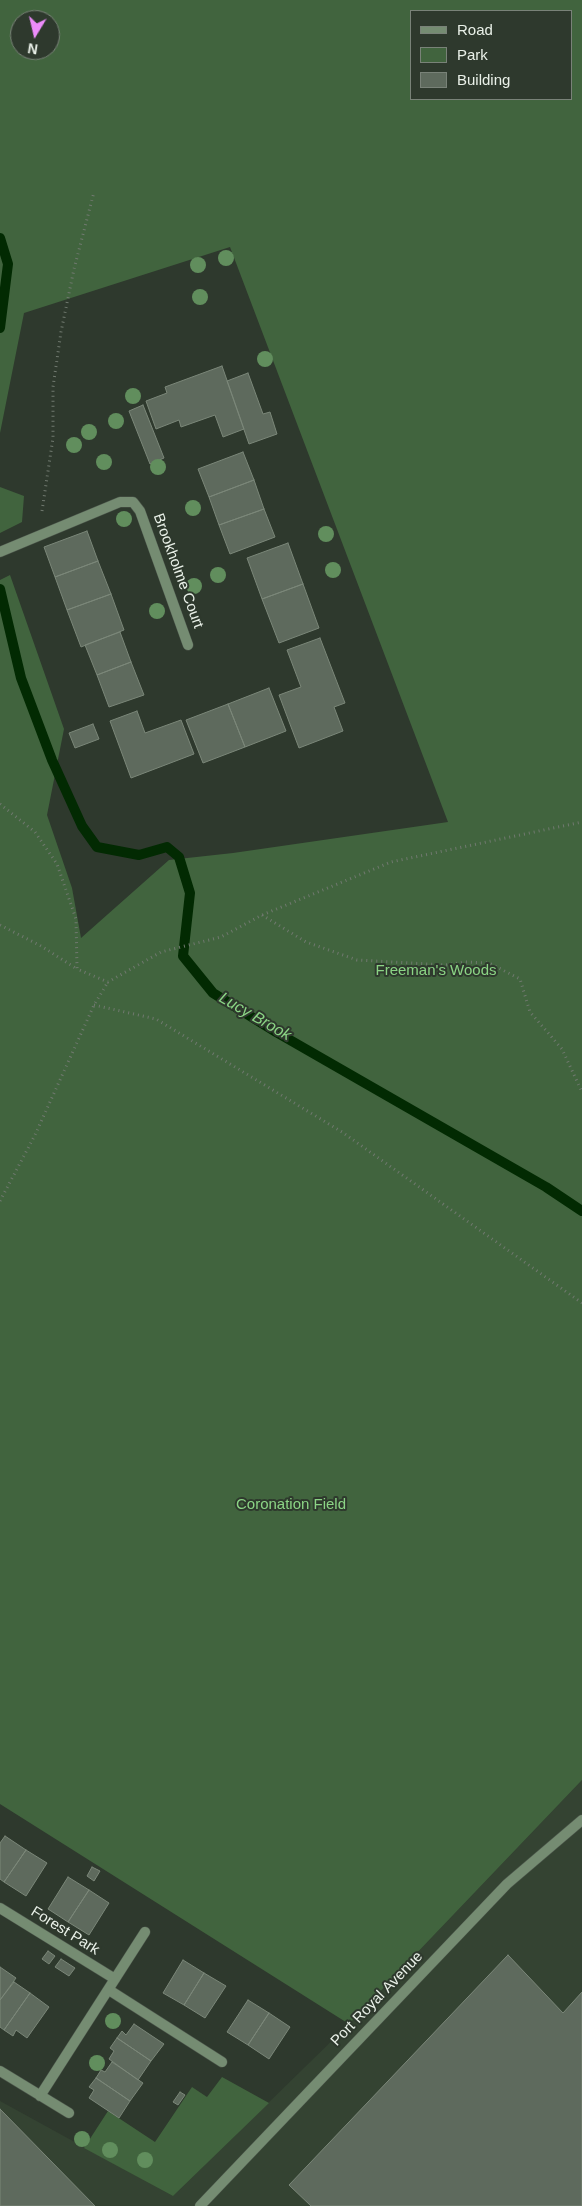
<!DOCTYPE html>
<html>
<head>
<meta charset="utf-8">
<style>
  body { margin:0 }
  #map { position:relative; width:582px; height:2206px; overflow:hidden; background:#2e392d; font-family:Helvetica,sans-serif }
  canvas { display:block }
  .legend { position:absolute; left:410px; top:10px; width:162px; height:90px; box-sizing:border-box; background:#2e392d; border:1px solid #798278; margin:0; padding:6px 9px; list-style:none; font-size:15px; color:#e9f0e8 }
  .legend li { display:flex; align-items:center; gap:10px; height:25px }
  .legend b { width:25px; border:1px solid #798278 }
  .north { position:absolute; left:10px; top:10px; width:50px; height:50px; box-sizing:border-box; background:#2e392d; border:1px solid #798278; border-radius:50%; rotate:189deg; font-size:14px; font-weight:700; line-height:20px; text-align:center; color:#e9f0e8 }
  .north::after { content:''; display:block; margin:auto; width:18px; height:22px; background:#ec8cfa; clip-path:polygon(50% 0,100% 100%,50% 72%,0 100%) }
</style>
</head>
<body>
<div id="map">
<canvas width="582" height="2206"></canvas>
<ul class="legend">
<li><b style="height:6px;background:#758c72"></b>Road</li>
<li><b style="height:14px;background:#41643e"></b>Park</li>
<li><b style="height:14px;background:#5e6a5d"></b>Building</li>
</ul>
<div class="north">N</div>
</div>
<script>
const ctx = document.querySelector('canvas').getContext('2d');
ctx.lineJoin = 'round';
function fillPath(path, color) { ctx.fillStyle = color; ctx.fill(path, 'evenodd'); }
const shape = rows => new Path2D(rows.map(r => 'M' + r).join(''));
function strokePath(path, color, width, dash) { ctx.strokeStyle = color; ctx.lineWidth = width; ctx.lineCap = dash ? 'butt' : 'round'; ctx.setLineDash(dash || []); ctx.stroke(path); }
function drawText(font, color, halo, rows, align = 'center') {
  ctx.font = font + ' Helvetica,sans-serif'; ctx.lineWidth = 4; ctx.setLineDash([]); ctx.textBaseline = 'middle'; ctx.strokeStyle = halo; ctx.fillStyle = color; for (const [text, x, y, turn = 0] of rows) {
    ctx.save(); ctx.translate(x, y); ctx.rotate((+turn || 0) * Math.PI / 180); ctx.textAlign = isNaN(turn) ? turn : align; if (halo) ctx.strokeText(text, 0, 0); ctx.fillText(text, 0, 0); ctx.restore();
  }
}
fillPath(shape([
  [582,1780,582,2206,0,2206,0,2101,173,2196,349,2024]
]), '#344332');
fillPath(shape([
  [0,0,582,0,582,1780,349,2024,0,1804,0,580,10,575,64,729,47,815,72,888,81,938,169,860,233,853,448,822,230,247,24,313,0,433],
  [411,11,571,11,571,99,411,99],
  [20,20,50,20,50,50,20,50],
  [0,487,24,496,22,522,0,533],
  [222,2077,269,2103,173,2196,84,2148,108,2111,155,2142,192,2087,207,2097]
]), '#41643e');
strokePath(shape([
  [0,238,8,264,0,328],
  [0,589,21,678,52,760,82,826,97,847,139,855,167,847,179,857,190,893,183,956,213,993,276,1032,546,1187,582,1211]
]), '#022a02', 10);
const building = shape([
  [222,366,244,429,223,437,215,415,181,427,179,420,156,429,146,401,167,393,165,387,222,366],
  [248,373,263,414,270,412,277,434,249,444,227,381,248,373],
  [143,405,164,458,150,464,129,411,143,405],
  [243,452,254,480,209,497,198,469,243,452],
  [254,480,264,509,219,525,209,497,254,480],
  [264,509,275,537,230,554,219,525,264,509],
  [87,531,98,561,55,577,44,547,87,531],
  [288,543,303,584,262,599,247,558,288,543],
  [98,561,111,594,67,610,55,577,98,561],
  [303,584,319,628,279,643,262,599,303,584],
  [111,594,124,630,81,647,67,610,111,594],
  [120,632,131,662,97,675,85,645,120,632],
  [320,638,345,703,334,707,343,731,299,748,279,695,301,687,287,650,320,638],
  [131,662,144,695,109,707,97,675,131,662],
  [269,688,286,731,245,747,228,704,269,688],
  [228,704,245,747,203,763,186,720,228,704],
  [137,711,145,733,181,720,194,754,131,778,110,721,137,711],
  [93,724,99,739,75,748,69,733,93,724],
  [5,1836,26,1850,4,1882,0,1879,0,1843,5,1836],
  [26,1850,47,1863,26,1896,4,1882,26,1850],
  [92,1867,100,1871,94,1881,87,1876,92,1867],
  [68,1877,89,1890,68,1922,48,1909,68,1877],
  [89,1890,109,1903,89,1935,68,1922,89,1890],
  [48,1951,55,1956,49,1964,42,1959,48,1951],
  [508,1955,563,2013,582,1992,582,2206,311,2206,289,2185,508,1955],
  [61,1959,75,1968,69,1976,55,1967,61,1959],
  [183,1960,204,1973,184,2005,163,1993,183,1960],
  [0,1967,16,1978,0,2000,0,1967],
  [204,1973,226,1986,205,2018,184,2005,204,1973],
  [14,1982,30,1993,4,2030,0,2027,0,2000,14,1982],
  [30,1993,49,2007,27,2038,16,2030,13,2036,4,2030,30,1993],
  [248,2000,269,2013,248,2045,227,2032,248,2000],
  [269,2013,290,2027,269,2059,248,2045,269,2013],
  [134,2024,164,2044,151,2061,117,2038,122,2031,126,2035,134,2024],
  [117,2038,151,2061,138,2080,109,2059,114,2051,110,2048,117,2038],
  [112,2062,143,2083,130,2101,96,2078,101,2070,105,2072,112,2062],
  [96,2078,130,2101,119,2118,89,2098,94,2090,89,2087,96,2078],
  [180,2092,185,2095,178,2105,173,2102,180,2092],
  [0,2109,95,2206,0,2206,0,2109]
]);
fillPath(building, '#5e6a5d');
strokePath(building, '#7b8779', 1);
const minor = shape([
  [0,552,120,502,133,502,140,511,188,645],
  [0,1908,115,1979],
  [109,1990,222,2062],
  [0,2071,69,2113],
  [40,2096,145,1932],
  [200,2206,507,1884,582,1820]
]);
strokePath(minor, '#4c564b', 11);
strokePath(shape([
  [42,511,53,438,53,387,61,332,74,269,94,192],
  [0,804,35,832,57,864,76,919,77,969,108,982,161,952,221,937,262,915,391,862,582,822],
  [262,915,306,942,357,960,446,965,465,962,489,963,520,979,530,1012,562,1049,582,1092],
  [0,925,41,946,77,969],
  [94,1005,156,1019,342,1132,582,1303],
  [0,1201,35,1135,94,1005,108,982]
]), '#70796f', 3, [1, 4]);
strokePath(minor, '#758c72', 10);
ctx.fillStyle = '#618e5d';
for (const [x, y] of [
  [226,258],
  [198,265],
  [200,297],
  [265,359],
  [133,396],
  [116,421],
  [89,432],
  [74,445],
  [104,462],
  [158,467],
  [193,508],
  [124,519],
  [326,534],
  [333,570],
  [218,575],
  [194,586],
  [157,611],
  [113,2021],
  [97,2063],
  [82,2139],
  [110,2150],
  [145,2160]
]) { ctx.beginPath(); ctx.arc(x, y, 8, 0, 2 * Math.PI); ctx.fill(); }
drawText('15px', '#e9f0e8', '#2e392d', [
  ["Brookholme Court",178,571,70],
  ["Forest Park",65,1931,32],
  ["Port Royal Avenue",377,1999,-46]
]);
drawText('15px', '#8bd485', '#2e392d', [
  ["Freeman's Woods",436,971],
  ["Coronation Field",291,1505]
]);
drawText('italic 16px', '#8bd585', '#2e392d', [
  ["Lucy Brook",255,1017,30]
]);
</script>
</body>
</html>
